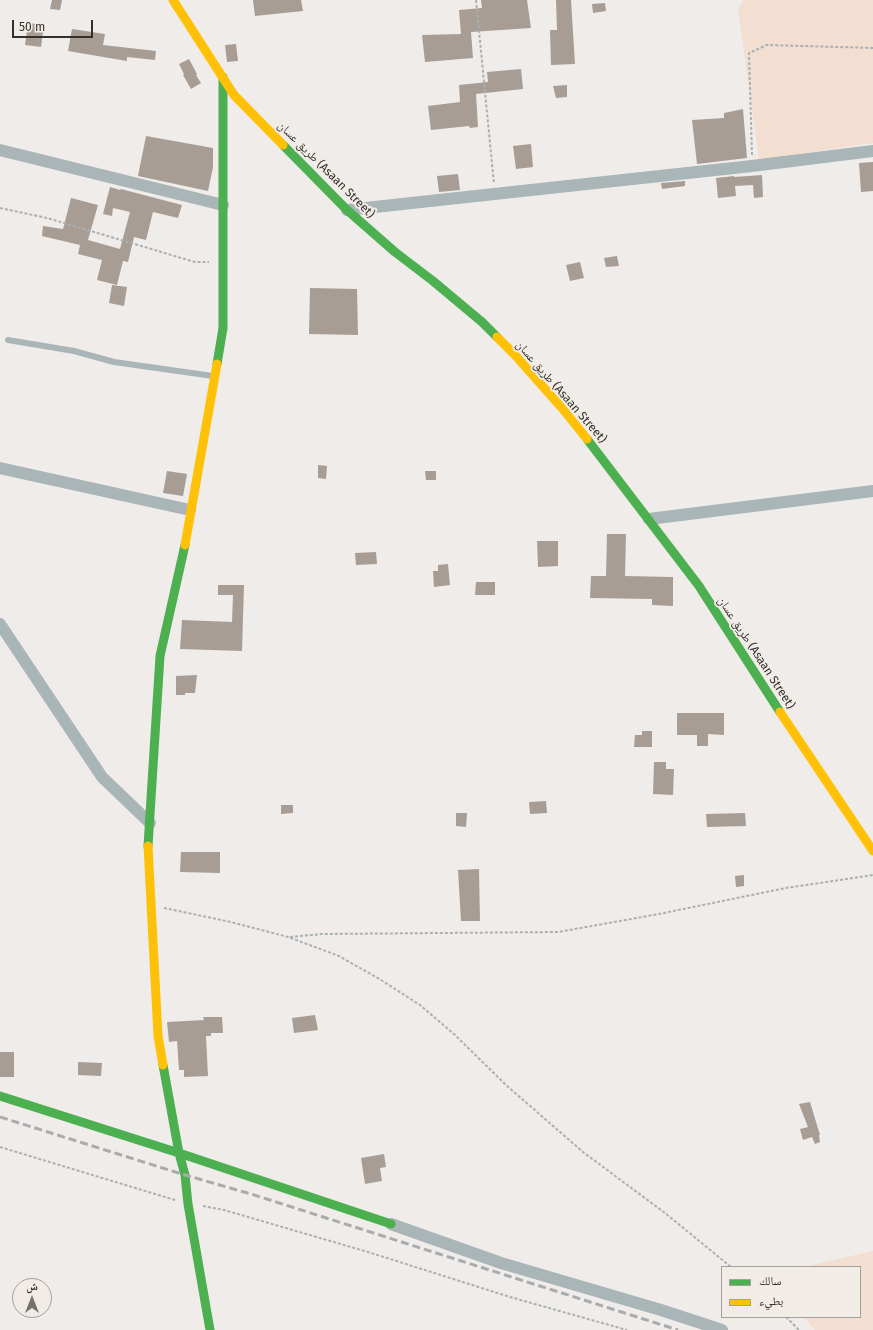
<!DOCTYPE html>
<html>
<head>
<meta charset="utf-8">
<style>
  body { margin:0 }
  #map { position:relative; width:873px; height:1330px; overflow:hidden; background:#efecea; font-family:"Fira Sans","Noto Naskh Arabic",sans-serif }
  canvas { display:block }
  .legend { position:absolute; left:721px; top:1266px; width:140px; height:52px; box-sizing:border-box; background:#f2ece7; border:1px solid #a5a09d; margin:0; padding:5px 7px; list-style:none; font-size:12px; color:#322f2d }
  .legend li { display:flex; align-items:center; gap:8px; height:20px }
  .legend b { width:20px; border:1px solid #a5a09d }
  .north { position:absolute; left:12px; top:1278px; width:40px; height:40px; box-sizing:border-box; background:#f2ece7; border:1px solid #a5a09d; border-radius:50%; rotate:0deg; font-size:11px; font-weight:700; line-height:16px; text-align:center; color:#322f2d }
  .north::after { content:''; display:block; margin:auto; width:14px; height:18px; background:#74716f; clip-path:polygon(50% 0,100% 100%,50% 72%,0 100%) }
  .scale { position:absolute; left:12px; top:20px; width:81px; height:18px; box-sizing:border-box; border:2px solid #322f2d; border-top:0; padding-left:5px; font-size:12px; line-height:14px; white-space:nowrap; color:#322f2d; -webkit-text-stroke:3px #f2ece7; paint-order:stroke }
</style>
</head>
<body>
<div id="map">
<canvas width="873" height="1330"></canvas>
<ul class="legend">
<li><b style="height:5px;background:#4caf50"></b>سالك</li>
<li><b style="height:5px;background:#ffc107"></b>بطيء</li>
</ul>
<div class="north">ش</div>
<div class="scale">50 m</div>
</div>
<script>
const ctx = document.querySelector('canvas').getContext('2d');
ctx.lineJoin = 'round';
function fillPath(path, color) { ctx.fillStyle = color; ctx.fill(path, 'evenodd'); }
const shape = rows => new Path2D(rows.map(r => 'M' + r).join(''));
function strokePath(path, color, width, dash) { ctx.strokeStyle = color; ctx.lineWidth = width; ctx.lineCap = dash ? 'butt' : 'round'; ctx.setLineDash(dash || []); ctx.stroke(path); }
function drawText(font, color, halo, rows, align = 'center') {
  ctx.font = font + ' "Fira Sans","Noto Naskh Arabic",sans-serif'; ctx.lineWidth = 4; ctx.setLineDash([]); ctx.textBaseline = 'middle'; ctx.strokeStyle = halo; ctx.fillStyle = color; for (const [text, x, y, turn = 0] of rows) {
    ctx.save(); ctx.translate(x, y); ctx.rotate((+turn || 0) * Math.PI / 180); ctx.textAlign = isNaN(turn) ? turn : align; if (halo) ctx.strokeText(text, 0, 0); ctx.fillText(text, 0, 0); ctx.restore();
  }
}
fillPath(shape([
  [744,0,873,0,873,143,759,160,738,9],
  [873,1251,873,1330,815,1330,804,1317,860,1317,860,1267,803,1267]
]), '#f3dfd1');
fillPath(shape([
  [52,0,62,0,60,10,50,9],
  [253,0,301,0,303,11,255,16],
  [481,0,527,0,531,28,471,32,473,58,425,62,422,35,461,34,459,10,482,8],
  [556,0,571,0,575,64,551,65,550,30,557,30],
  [605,3,606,11,593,13,592,4],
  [28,23,44,25,41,47,25,45],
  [72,29,105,34,103,45,156,51,155,60,127,57,127,61,68,51],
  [236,44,238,61,227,62,225,45],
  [189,59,197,74,196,75,201,83,191,89,183,75,184,74,179,64],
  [521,69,523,89,476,94,478,127,470,128,469,126,431,130,428,106,460,102,459,85,488,82,487,72],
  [567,85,567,97,556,98,553,86],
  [743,109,747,158,697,164,692,120,724,118,724,113],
  [146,136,213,148,213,167,208,191,138,176],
  [531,144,533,167,516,169,513,146],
  [873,162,873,191,861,192,859,163],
  [458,174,460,190,439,192,437,176],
  [762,175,763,197,754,198,753,185,735,186,736,196,718,198,716,178,734,176,734,177],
  [685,181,685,186,662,189,661,183],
  [110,187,120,190,121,189,182,205,178,218,153,212,146,240,134,237,128,262,123,261,117,285,97,280,102,260,78,254,80,245,42,236,43,226,63,229,71,198,98,205,88,240,120,249,130,212,113,208,112,216,103,214],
  [617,256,619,266,606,267,604,258],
  [580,262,584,278,570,281,566,265],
  [112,285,127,287,124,306,109,303],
  [310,288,357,289,358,335,309,334],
  [318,465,327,466,326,479,318,478],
  [167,471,187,474,183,496,163,493],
  [425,471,436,471,436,480,426,480],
  [607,534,626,534,625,576,673,577,673,606,652,605,652,599,590,598,591,576,606,576],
  [537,541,558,541,558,566,538,567],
  [376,552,377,564,356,565,355,553],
  [448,564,450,585,434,587,433,571,438,571,438,565],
  [476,582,495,582,495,595,475,595],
  [218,585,244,585,242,651,180,649,182,620,232,622,233,595,218,595],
  [197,675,195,693,185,693,185,695,176,695,176,676],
  [677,713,724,713,724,735,708,734,708,746,697,746,697,735,677,735],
  [642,731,652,731,652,747,634,747,635,735,642,735],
  [654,762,666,762,666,769,674,769,673,795,653,794],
  [546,801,547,813,530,814,529,802],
  [281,805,293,805,293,813,281,814],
  [456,813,467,813,466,827,456,826],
  [745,813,746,826,707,827,706,814],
  [181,852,220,852,220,873,180,872],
  [479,869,480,921,461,921,458,870],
  [744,875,744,886,736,887,735,876],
  [315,1015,318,1030,294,1033,292,1018],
  [203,1017,222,1017,223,1033,211,1033,211,1036,206,1036,208,1076,184,1077,184,1070,179,1070,177,1041,169,1042,167,1022,204,1020],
  [0,1052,14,1052,14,1077,0,1077],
  [78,1062,102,1063,101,1076,78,1075],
  [810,1102,820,1135,819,1135,820,1142,815,1144,812,1137,803,1140,800,1129,808,1127,799,1104],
  [384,1154,386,1167,380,1168,382,1181,365,1184,361,1158]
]), '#a89d95');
strokePath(shape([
  [476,0,494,184],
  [752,155,749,53,767,45,873,48],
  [0,208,47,218,195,262,209,262],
  [164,908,231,922,288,937,339,956,381,980,420,1005,455,1035,506,1085,583,1152,665,1213,731,1267],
  [290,937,322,934,558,932,659,914,786,888,873,875],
  [0,1147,175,1200],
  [203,1206,224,1210,368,1252,510,1297,627,1330],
  [786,1317,799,1330]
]), '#a9b0b3', 2, [3, 2]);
strokePath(shape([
  [8,340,74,351,114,362,213,376]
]), '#a9b5b7', 6);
strokePath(shape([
  [0,150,223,205],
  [347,210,752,166,873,151],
  [0,468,190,510],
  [649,519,873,491],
  [0,624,102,777,150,823],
  [391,1224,501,1263,661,1310,722,1330]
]), '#a9b5b7', 12);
strokePath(shape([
  [283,145,347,210,395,252,433,281,482,322,497,337],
  [217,364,223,328,223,77],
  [587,439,699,586,780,712],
  [148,846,160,656,185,545],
  [163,1065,179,1153,185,1175,188,1204,210,1330],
  [0,1096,179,1153,391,1224]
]), '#4caf50', 9);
strokePath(shape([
  [173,0,234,95,283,145],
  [497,337,514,354,562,408,587,439],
  [185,545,217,364],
  [780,712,873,851],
  [148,846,158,1036,163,1065]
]), '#ffc107', 9);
strokePath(shape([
  [0,1117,185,1175,251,1194,678,1330]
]), '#a8acae', 3, [8, 4]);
drawText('12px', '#322f2d', '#f2ece7', [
  ["طريق عسان (Asaan Street)",326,170,45],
  ["طريق عسان (Asaan Street)",561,392,49],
  ["طريق عسان (Asaan Street)",756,653,57]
]);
</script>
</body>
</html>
